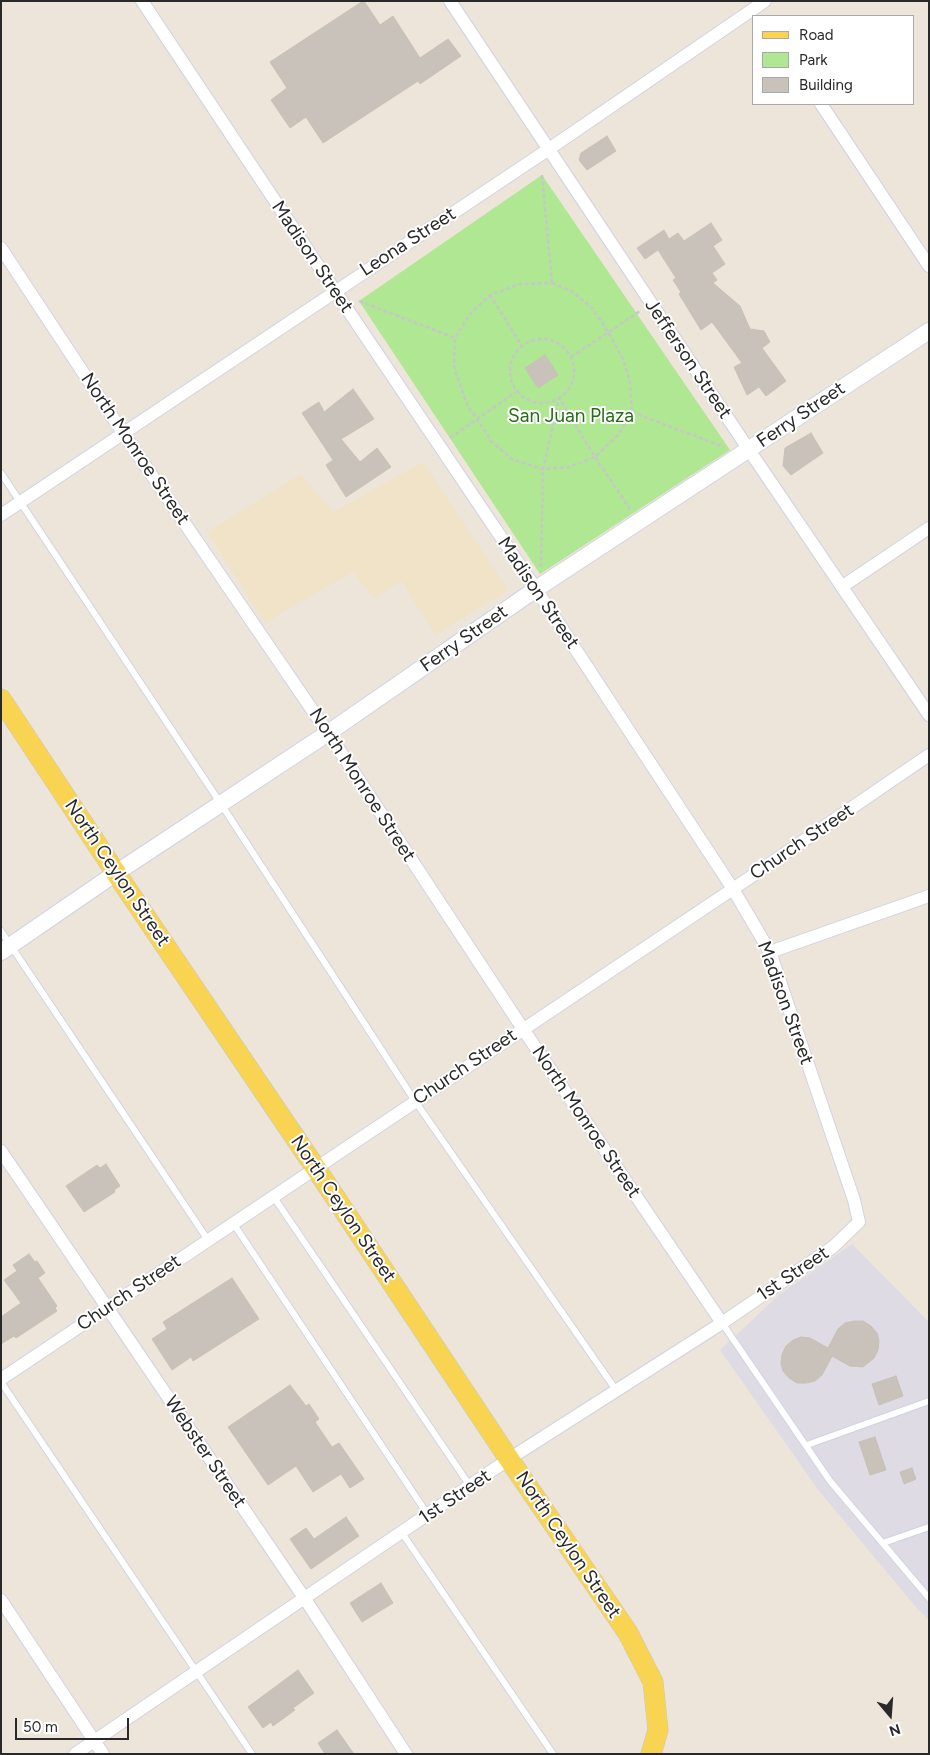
<!DOCTYPE html>
<html>
<head>
<meta charset="utf-8">
<style>
  body { margin:0 }
  #map { position:relative; width:930px; height:1755px; overflow:hidden; background:#ede5da; font-family:Figtree,sans-serif }
  canvas { display:block }
  .frame { position:absolute; inset:0; border:2px solid #292929; pointer-events:none }
  .legend { position:absolute; left:752px; top:15px; width:162px; height:90px; box-sizing:border-box; background:#fff; border:1px solid #a9a9a9; margin:0; padding:6px 9px; list-style:none; font-size:15px; color:#292929 }
  .legend li { display:flex; align-items:center; gap:10px; height:25px }
  .legend b { width:25px; border:1px solid #a9a9a9 }
  .north { position:absolute; left:865px; top:1690px; width:50px; height:50px; -webkit-text-stroke:4px #fff; paint-order:stroke; rotate:162deg; font-size:14px; font-weight:700; line-height:20px; text-align:center; color:#292929 }
  .north::after { content:''; display:block; margin:auto; width:18px; height:22px; background:#292929; clip-path:polygon(50% 0,100% 100%,50% 72%,0 100%) }
  .scale { position:absolute; left:15px; top:1718px; width:114px; height:22px; box-sizing:border-box; border:2px solid #292929; border-top:0; padding-left:6px; font-size:15px; line-height:18px; white-space:nowrap; color:#292929; -webkit-text-stroke:4px #fff; paint-order:stroke }
</style>
</head>
<body>
<div id="map">
<canvas width="930" height="1755"></canvas>
<div class="frame"></div>
<ul class="legend">
<li><b style="height:6px;background:#f9d453"></b>Road</li>
<li><b style="height:14px;background:#afe793"></b>Park</li>
<li><b style="height:14px;background:#c8c2ba"></b>Building</li>
</ul>
<div class="north">N</div>
<div class="scale">50 m</div>
</div>
<script>
const ctx = document.querySelector('canvas').getContext('2d');
ctx.lineJoin = 'round';
function fillPath(path, color) { ctx.fillStyle = color; ctx.fill(path, 'evenodd'); }
const shape = rows => new Path2D(rows.map(r => 'M' + r).join(''));
function strokePath(path, color, width, dash) { ctx.strokeStyle = color; ctx.lineWidth = width; ctx.lineCap = dash ? 'butt' : 'round'; ctx.setLineDash(dash || []); ctx.stroke(path); }
function drawText(font, color, halo, rows, align = 'center') {
  ctx.font = font + ' Figtree,sans-serif'; ctx.lineWidth = 4; ctx.setLineDash([]); ctx.textBaseline = 'middle'; ctx.strokeStyle = halo; ctx.fillStyle = color; for (const [text, x, y, turn = 0] of rows) {
    ctx.save(); ctx.translate(x, y); ctx.rotate((+turn || 0) * Math.PI / 180); ctx.textAlign = isNaN(turn) ? turn : align; if (halo) ctx.strokeText(text, 0, 0); ctx.fillText(text, 0, 0); ctx.restore();
  }
}
fillPath(shape([
  [852,1244,929,1322,929,1620,916,1607,819,1491,720,1350,780,1294]
]), '#dedbe4');
fillPath(shape([
  [423,462,508,590,436,635,401,581,374,599,353,572,265,623,207,532,301,474,333,512]
]), '#f0e3c8');
fillPath(shape([
  [542,175,730,450,540,574,359,301]
]), '#afe793');
const building = shape([
  [363,1,364,1,380,25,393,16,420,58,448,39,461,56,420,84,418,81,323,143,306,117,290,128,271,100,287,88,270,62,363,1],
  [607,136,616,151,587,170,579,160,581,153,607,136],
  [711,223,722,240,713,246,725,264,712,273,717,280,713,283,740,306,750,329,764,331,770,342,762,348,786,381,766,396,759,387,747,395,734,367,742,363,712,322,701,330,679,294,681,292,673,280,676,278,658,250,645,259,637,248,664,230,669,239,678,233,684,241,711,223],
  [545,355,558,375,538,388,525,368,545,355],
  [353,389,374,419,341,439,360,462,377,448,391,467,346,497,326,465,333,460,302,413,319,402,324,412,353,389],
  [811,433,823,453,791,475,783,466,785,448,811,433],
  [106,1164,120,1186,114,1190,115,1192,84,1212,66,1186,97,1165,100,1168,106,1164],
  [29,1254,35,1262,37,1261,45,1273,38,1278,57,1306,55,1308,57,1311,16,1338,14,1336,1,1344,1,1317,21,1303,4,1280,17,1271,13,1265,29,1254],
  [232,1278,259,1319,193,1361,191,1357,172,1370,152,1339,167,1329,163,1322,232,1278],
  [854,1321,863,1321,871,1326,877,1333,879,1341,878,1350,874,1358,863,1367,850,1366,832,1356,822,1375,815,1381,806,1383,797,1383,789,1378,783,1371,781,1363,782,1354,786,1346,793,1340,801,1337,810,1338,828,1348,838,1329,845,1323,854,1321],
  [896,1376,903,1396,879,1405,872,1384,896,1376],
  [290,1385,306,1406,309,1404,319,1419,315,1422,332,1447,339,1443,364,1479,350,1488,341,1474,313,1492,296,1466,268,1485,228,1427,290,1385],
  [875,1437,886,1470,870,1475,859,1442,875,1437],
  [912,1468,916,1479,904,1484,900,1472,912,1468],
  [346,1517,359,1536,311,1569,290,1539,306,1528,314,1539,346,1517],
  [381,1583,393,1603,362,1622,350,1603,381,1583],
  [298,1670,314,1693,293,1708,295,1710,273,1726,271,1722,263,1728,248,1707,298,1670],
  [337,1730,354,1754,325,1754,318,1743,337,1730]
]);
fillPath(building, '#c8c2ba');
strokePath(building, '#c8c1b4', 1);
const service = shape([
  [1,473,221,804,415,1101,616,1390],
  [1,931,208,1240],
  [273,1196,470,1486],
  [233,1223,428,1515],
  [722,1323,830,1481,929,1598],
  [1,1382,252,1754],
  [807,1445,929,1401],
  [402,1533,553,1754],
  [883,1543,929,1527]
]);
const minor = shape([
  [450,1,749,450,929,715],
  [821,104,929,266],
  [1,248,123,433,328,733,523,1029,722,1323],
  [1,515,549,149,765,1],
  [843,586,929,528],
  [770,952,929,896],
  [1,1151,305,1599,406,1754],
  [1,1379,733,889,929,755],
  [1,1600,103,1754],
  [75,1754,509,1459,722,1323,833,1247,859,1222,854,1200,770,952,733,889,536,589,335,291,142,1]
]);
const tertiary = shape([
  [1,952,116,873,328,733,536,589,929,331]
]);
const primary = shape([
  [1,699,116,873,315,1167,509,1459,628,1633,653,1682,658,1730,651,1754]
]);
strokePath(service, '#cfd3e3', 8);
strokePath(minor, '#cfd3e3', 14);
strokePath(tertiary, '#cfd3e3', 18);
strokePath(primary, '#c7c7c7', 21);
strokePath(shape([
  [542,175,552,283],
  [552,283,573,292,593,309,608,332,623,359,630,382,632,412,618,435,595,457,569,467,543,469,513,460,491,441,477,419,467,405,454,367,455,338,470,314,490,295,520,284,552,283],
  [490,295,522,346],
  [359,301,455,338],
  '510 371a32 32 0 1 1 64 0a32 32 0 1 1-64 0Z',
  [571,357,640,311],
  [632,412,724,447],
  [450,438,516,392],
  [541,567,543,469,559,398,595,457,630,509]
]), '#c7c7c7', 2.5, [4, 2.5]);
strokePath(service, '#fff', 6);
strokePath(minor, '#fff', 12);
strokePath(tertiary, '#fff', 16);
strokePath(primary, '#f9d453', 20);
drawText('19px', '#292929', '#fff', [
  ["Leona Street",408,242,-33],
  ["Madison Street",312,257,56],
  ["Jefferson Street",688,359,56],
  ["Ferry Street",801,415,-34],
  ["North Monroe Street",135,449,56],
  ["Madison Street",538,593,56],
  ["Ferry Street",464,639,-35],
  ["North Monroe Street",362,785,57],
  ["Church Street",802,842,-34],
  ["North Ceylon Street",117,873,56],
  ["Madison Street",785,1003,70],
  ["Church Street",465,1067,-34],
  ["North Monroe Street",586,1122,56],
  ["North Ceylon Street",343,1209,56],
  ["1st Street",793,1274,-34],
  ["Church Street",129,1293,-34],
  ["Webster Street",205,1452,56],
  ["1st Street",455,1497,-34],
  ["North Ceylon Street",568,1545,56]
]);
drawText('19px', '#266b15', '#fff', [
  ["San Juan Plaza",571,416]
]);
</script>
</body>
</html>
